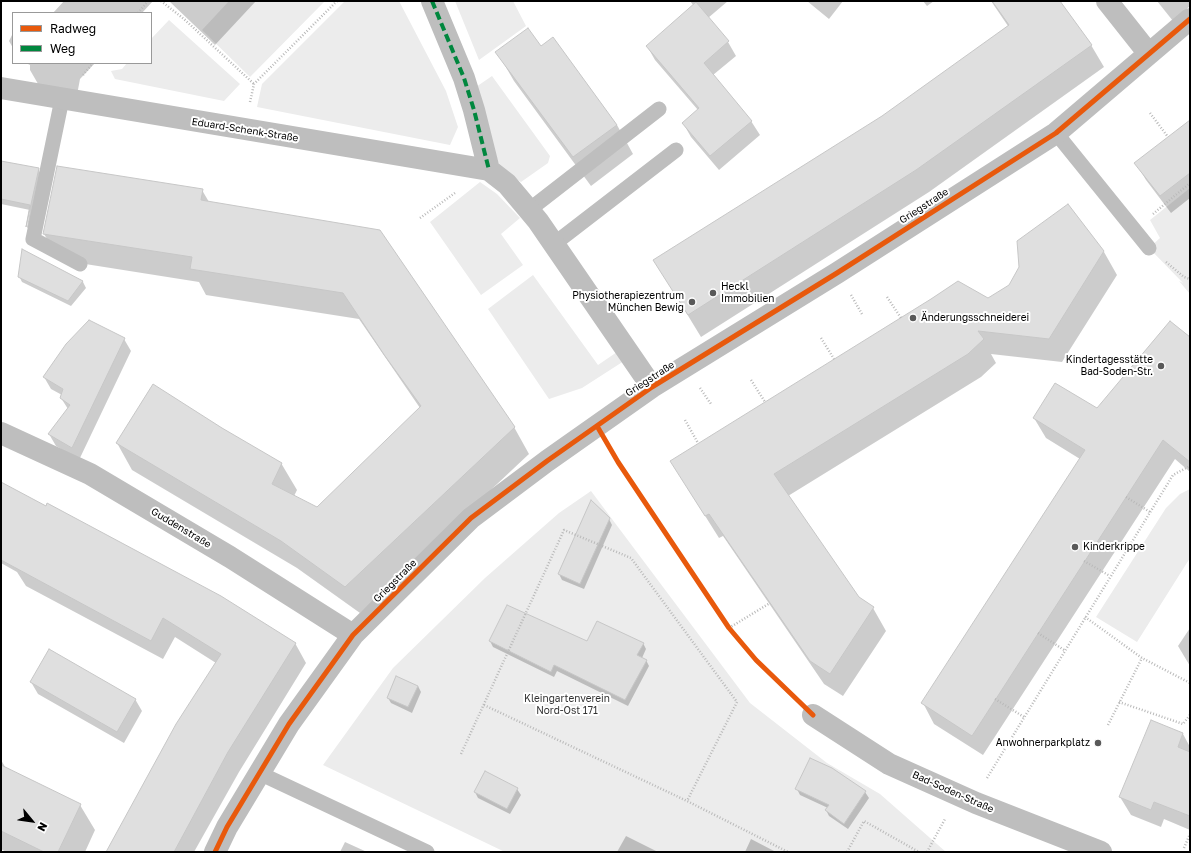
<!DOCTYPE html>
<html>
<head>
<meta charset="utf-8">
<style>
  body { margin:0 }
  #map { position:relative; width:1191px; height:853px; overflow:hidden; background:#fff; font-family:"Golos Text",sans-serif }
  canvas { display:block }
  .frame { position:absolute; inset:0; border:2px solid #000; pointer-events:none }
  .legend { position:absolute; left:12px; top:12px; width:140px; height:52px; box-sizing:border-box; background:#fff; border:1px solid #999; margin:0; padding:5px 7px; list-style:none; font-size:12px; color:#000 }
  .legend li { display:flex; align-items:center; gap:8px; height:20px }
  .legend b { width:20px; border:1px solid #999 }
  .north { position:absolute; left:12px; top:801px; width:40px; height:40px; -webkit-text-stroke:3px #fff; paint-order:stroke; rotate:119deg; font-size:11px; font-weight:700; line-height:16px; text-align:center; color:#000 }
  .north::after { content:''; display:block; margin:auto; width:14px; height:18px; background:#000; clip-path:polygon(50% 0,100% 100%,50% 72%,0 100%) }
</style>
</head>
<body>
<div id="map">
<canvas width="1191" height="853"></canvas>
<div class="frame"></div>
<ul class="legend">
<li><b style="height:5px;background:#e8590c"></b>Radweg</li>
<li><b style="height:5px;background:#00873e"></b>Weg</li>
</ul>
<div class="north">N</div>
</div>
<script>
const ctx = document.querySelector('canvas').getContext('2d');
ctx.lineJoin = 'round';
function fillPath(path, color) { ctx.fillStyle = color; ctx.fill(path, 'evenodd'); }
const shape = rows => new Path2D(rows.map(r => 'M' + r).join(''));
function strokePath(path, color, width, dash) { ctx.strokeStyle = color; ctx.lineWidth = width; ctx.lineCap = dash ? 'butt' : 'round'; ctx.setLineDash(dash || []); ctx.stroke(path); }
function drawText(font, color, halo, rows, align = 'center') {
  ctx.font = font + ' "Golos Text",sans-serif'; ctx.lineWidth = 4; ctx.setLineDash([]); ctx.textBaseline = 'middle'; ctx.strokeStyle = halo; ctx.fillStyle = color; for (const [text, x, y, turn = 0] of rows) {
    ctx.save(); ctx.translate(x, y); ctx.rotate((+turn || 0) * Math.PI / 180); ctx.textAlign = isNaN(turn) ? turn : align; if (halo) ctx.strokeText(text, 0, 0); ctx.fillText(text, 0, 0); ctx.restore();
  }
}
fillPath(shape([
  [229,1,325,1,250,77,202,30],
  [345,1,399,1,446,91,458,127,450,145,257,107,262,84],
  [455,1,513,1,526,26,479,60],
  [169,20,240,84,224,101,115,79,111,71,122,69,127,63,151,63,151,39],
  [492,76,550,156,548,163,521,182,500,168,476,87],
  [480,182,497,194,520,218,501,234,523,265,481,295,430,222],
  [1190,188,1190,294,1179,281,1183,283,1149,248,1160,238,1150,220],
  [533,275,598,365,617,352,624,361,582,388,549,399,488,309],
  [1190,489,1190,558,1137,642,1096,617,1166,508,1180,494],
  [591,491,750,703,827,763,880,794,946,852,505,852,323,765,393,668,485,578,559,513]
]), '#ececec');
fillPath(shape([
  [64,1,153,1,142,13,53,13],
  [169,1,256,1,215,45],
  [690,1,728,1,708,18,728,42,736,56,713,75,751,121,760,135,719,170,691,137,683,123,698,110,655,60,647,46,694,6],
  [807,1,843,1,829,19],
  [923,1,934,1,927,6],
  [991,1,1059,1,1091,45,1104,67,929,192,701,337,654,260,883,117,1008,26],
  [1157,1,1190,1,1190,6,1173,21],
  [13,33,13,48,9,41],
  [541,47,617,125,633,154,591,186,514,81,497,52],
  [26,63,95,63,80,79,77,95,41,89,30,70,30,65],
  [1190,121,1190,198,1171,213,1146,180,1136,163],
  [1,162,38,169,41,175,30,231,27,227,30,210,1,204],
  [202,190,209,202,380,231,514,427,529,454,360,613,297,568,132,470,117,443,221,429,281,463,297,490,294,496,317,508,420,408,359,319,206,295,199,282,60,260,44,234],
  [1067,205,1104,252,1117,275,1062,362,991,354,996,363,981,377,788,496,858,598,873,608,886,631,843,696,824,684,723,536,719,538,685,484,1009,286],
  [23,251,83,282,86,288,71,306,22,282,19,276],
  [124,339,131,351,79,460,56,446,49,434,68,409,61,398,62,395,51,389,44,377],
  [1190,339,1190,472,1175,459,983,755,934,724,923,703,1080,459,1046,438,1034,418,1097,410],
  [1,483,295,643,306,663,239,772,194,852,107,852,216,663,175,637,163,659,26,586,17,572,1,563],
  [609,519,612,525,584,589,562,580,559,574],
  [1190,628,1190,666,1178,646],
  [490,641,643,643,646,649,642,658,646,660,649,666,628,706,557,671,554,677,493,647],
  [31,682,135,699,142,711,124,743,38,694],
  [418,686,421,692,412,713,391,703,388,698],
  [1183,734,1190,747,1190,830,1164,819,1161,827,1131,815,1120,797],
  [1,760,7,770,80,805,95,830,85,852,6,852,1,849],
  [831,769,865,792,869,798,848,829,829,816,826,810,828,808,800,795,797,789],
  [517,789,521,795,510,814,478,798,475,792],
  [626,836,658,852,617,852],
  [751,839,776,852,745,852],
  [345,842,367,852,340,852]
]), '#0003');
const building = shape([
  [992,1,1060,1,1092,45,916,170,688,315,653,260,882,116,1009,25,992,1],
  [696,2,729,41,704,63,752,121,710,156,682,123,699,108,646,46,696,2],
  [528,28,541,46,553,37,617,125,573,157,495,52,528,28],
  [1190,120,1190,173,1160,196,1134,163,1190,120],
  [1,161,39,168,26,227,30,205,1,199,1,161],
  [57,166,203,189,201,200,380,230,515,427,345,587,281,541,116,443,153,384,222,428,282,463,272,484,317,507,421,406,385,356,343,293,190,269,192,257,43,234,57,166],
  [1068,204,1104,251,1049,339,978,331,984,339,968,354,774,474,859,597,874,607,830,674,810,661,709,514,705,516,670,461,931,299,958,281,988,298,1009,285,1019,267,1017,241,1068,204],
  [22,249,83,281,68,301,18,277,22,249],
  [89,320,125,338,72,448,48,434,70,405,60,398,63,389,43,377,66,344,89,320],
  [1170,321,1190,337,1190,462,1163,440,972,736,921,703,1085,450,1033,418,1055,383,1097,408,1170,321],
  [1,482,46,506,47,503,221,596,296,643,228,752,174,852,106,852,176,724,221,654,163,618,151,641,1,560,1,482],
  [591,500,610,518,580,584,558,574,591,500],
  [507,605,587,641,597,621,644,643,637,655,647,660,625,700,554,665,551,672,489,641,507,605],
  [49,649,136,699,117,732,30,682,49,649],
  [396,676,418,686,408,707,387,698,396,676],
  [1151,720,1183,733,1178,747,1190,752,1190,816,1154,802,1151,810,1119,797,1151,720],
  [810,758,832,768,866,791,844,824,825,810,829,805,795,789,810,758],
  [1,765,81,804,58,852,44,852,1,831,1,765],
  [485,771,518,788,507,809,474,792,485,771]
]);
fillPath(building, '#dfdfdf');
strokePath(building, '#c7c7c7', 1);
strokePath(shape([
  [161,1,184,19,254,84],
  [138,13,148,1],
  [83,75,93,63],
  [250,102,254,84,337,1],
  [1150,113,1168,137],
  [1153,214,1190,183],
  [420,218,455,193],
  [1166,262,1184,277,1190,279],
  [851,295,862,314],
  [887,297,901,318],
  [821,338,834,359],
  [751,380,765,402],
  [700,388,711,404],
  [685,420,698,443],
  [1126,497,1150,512],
  [1084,561,1110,576],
  [1085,617,1142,658,1190,683],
  [729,628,770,603],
  [1038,633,1064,650],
  [995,699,1024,717],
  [1119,702,1183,724,1190,715],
  [484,705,687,801,788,852],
  [1108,725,1142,658],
  [461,754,564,530,631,558,737,702,687,801],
  [987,778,1173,475,1190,466],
  [1184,848,1190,834],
  [847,852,864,821,919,852],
  [927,852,945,819]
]), '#b9b9b9', 2.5, [1, 2]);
strokePath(shape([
  [62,99,33,239,80,264],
  [1056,133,1149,248],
  [529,210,659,109],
  [554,244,676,150],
  [259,773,427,852]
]), '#bebebe', 15);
strokePath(shape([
  [432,1,464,78,474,110,489,170,507,184,538,221,652,387],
  [1107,1,1149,54],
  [1,88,489,170],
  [1,433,90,474,230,557,353,635],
  [813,715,889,764,976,803,1101,852],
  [215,852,227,827,289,724,353,635,471,518,547,461,652,387,837,273,1056,133,1190,19]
]), '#bebebe', 22);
strokePath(shape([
  [432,1,464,78,474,110,489,170]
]), '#00873e', 4, [8, 4]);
strokePath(shape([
  [597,426,618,462,729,628,756,660,813,715],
  [215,852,227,827,289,724,353,635,471,518,547,461,652,387,837,273,1056,133,1190,19]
]), '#e8590c', 5);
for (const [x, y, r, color] of [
  [713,293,4,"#595959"],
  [692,302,4,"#595959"],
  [913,318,4,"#595959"],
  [1161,366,4,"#595959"],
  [1075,547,4,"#595959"],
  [1098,743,4,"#595959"]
]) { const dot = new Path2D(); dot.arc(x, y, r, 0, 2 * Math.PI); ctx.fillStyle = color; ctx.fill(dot); strokePath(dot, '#fff', 1.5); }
drawText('10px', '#000', '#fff', [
  ["Eduard-Schenk-Straße",245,130,9],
  ["Griegstraße",924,206,-33],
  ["Griegstraße",650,379,-33],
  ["Guddenstraße",181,528,31],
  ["Griegstraße",395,581,-45],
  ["Bad-Soden-Straße",953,792,24]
]);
drawText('10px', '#000', '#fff', [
  ["Heckl",721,287],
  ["Immobilien",721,299],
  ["Physiotherapiezentrum",684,296,"right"],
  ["München Bewig",684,308,"right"],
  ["Änderungsschneiderei",921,318],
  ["Kindertagesstätte",1153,360,"right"],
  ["Bad-Soden-Str.",1153,372,"right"],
  ["Kinderkrippe",1083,547],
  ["Anwohnerparkplatz",1090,743,"right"]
], 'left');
drawText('10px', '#333', '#fff', [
  ["Kleingartenverein",567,699],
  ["Nord-Ost 171",567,711]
]);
</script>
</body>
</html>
